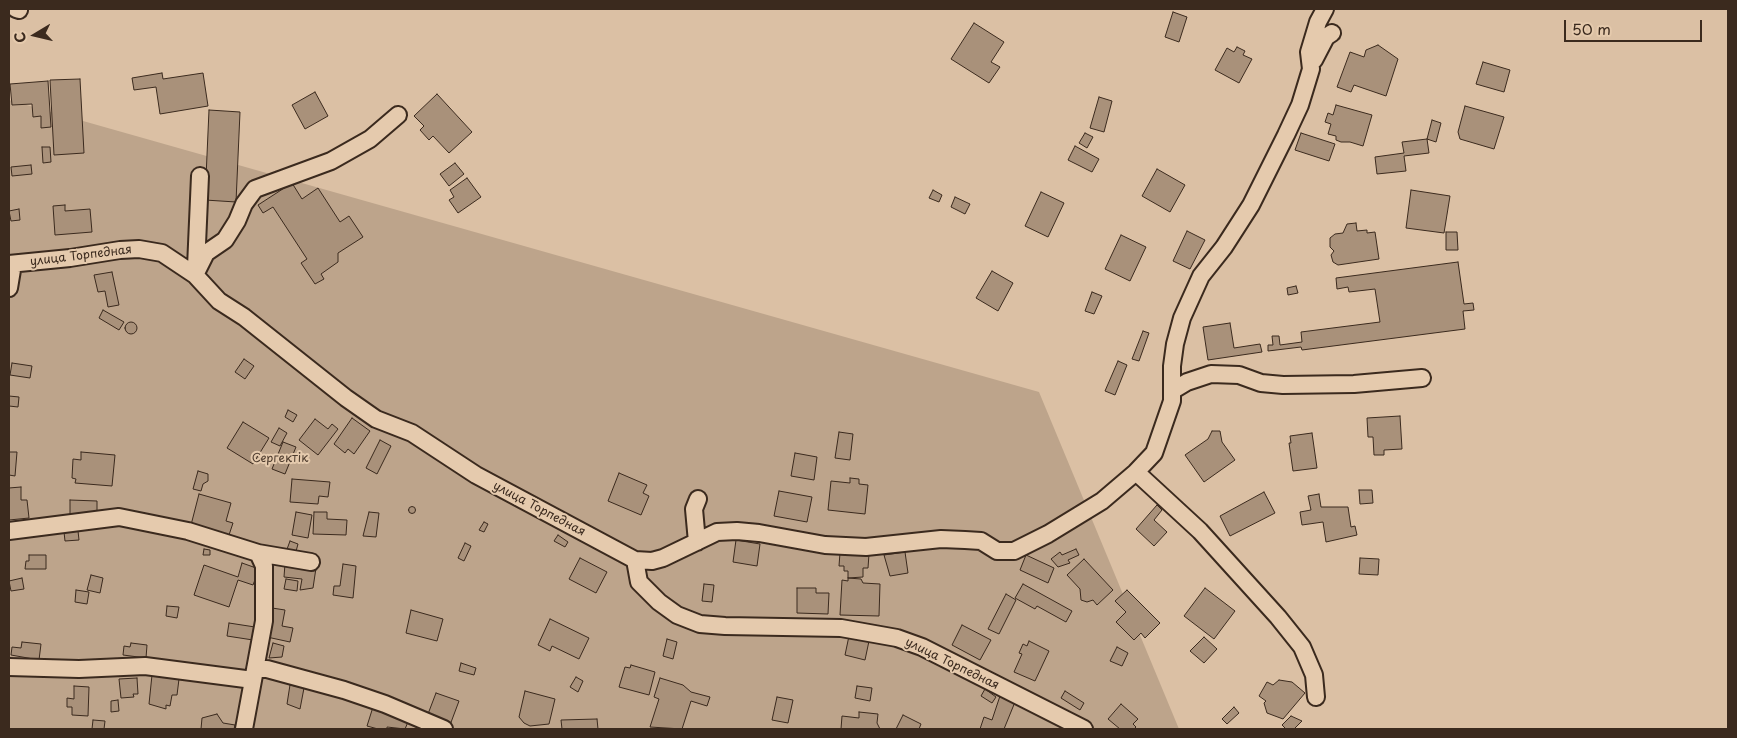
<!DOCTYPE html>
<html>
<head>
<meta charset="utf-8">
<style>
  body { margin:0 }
  #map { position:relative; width:1737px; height:738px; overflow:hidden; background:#dbc0a4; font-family:"Playpen Sans",sans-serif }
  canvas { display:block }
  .frame { position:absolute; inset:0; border:10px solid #3b2a1e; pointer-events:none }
  .north { position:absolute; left:10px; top:10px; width:50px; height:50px; -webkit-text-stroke:4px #e5caad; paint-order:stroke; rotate:261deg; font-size:14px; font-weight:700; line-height:20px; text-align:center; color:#3b2a1e }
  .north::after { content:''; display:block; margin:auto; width:18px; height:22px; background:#3b2a1e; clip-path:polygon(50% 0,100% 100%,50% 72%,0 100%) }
  .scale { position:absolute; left:1564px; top:20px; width:138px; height:22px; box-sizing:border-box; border:2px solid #3b2a1e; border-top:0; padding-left:6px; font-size:15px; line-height:18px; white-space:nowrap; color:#3b2a1e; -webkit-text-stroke:4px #e5caad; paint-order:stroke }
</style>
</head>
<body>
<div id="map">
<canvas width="1737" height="738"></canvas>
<div class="frame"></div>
<div class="north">С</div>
<div class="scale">50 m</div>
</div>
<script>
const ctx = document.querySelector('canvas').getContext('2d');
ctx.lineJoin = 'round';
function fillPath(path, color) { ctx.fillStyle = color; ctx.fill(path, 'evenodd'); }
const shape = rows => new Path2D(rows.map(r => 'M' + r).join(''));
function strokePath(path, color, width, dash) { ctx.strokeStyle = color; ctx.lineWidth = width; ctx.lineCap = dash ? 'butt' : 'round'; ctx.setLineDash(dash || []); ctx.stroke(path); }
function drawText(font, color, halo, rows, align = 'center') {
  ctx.font = font + ' "Playpen Sans",sans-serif'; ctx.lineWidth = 4; ctx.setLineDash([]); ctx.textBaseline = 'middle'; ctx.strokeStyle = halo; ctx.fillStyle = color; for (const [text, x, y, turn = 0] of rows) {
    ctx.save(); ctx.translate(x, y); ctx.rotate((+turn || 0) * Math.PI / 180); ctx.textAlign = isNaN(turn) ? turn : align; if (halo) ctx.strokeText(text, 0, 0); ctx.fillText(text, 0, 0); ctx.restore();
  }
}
fillPath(shape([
  [9,100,1039,392,1179,729,9,729]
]), '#bda48b');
const building = shape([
  [1173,12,1187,17,1179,42,1165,37,1173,12],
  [974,23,1004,42,991,62,1000,67,989,83,951,59,974,23],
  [1378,45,1398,59,1386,96,1354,85,1351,92,1337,87,1350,52,1364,57,1366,50,1378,45],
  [1237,47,1245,51,1243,55,1252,59,1239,83,1215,70,1227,48,1234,52,1237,47],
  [1483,62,1510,70,1504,92,1476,84,1483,62],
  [162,73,163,79,203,73,208,106,160,114,156,87,134,90,132,78,162,73],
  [80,79,84,153,54,155,50,80,80,79],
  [48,81,51,127,41,128,41,116,33,117,32,104,12,105,10,84,48,81],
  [315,92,328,116,305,129,292,105,315,92],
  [437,94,472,132,449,153,433,136,429,140,420,130,424,126,414,116,437,94],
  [1099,97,1112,101,1104,132,1090,128,1099,97],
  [1336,105,1372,115,1363,146,1350,142,1341,142,1336,140,1336,136,1328,134,1331,124,1325,122,1328,113,1333,115,1336,105],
  [1465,106,1504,117,1494,149,1460,139,1458,132,1465,106],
  [209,110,240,112,236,202,205,200,209,110],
  [1432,120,1441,123,1436,142,1427,139,1432,120],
  [1085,133,1093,137,1087,148,1079,143,1085,133],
  [1301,133,1335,144,1329,161,1295,150,1301,133],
  [1427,139,1429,153,1404,156,1406,171,1377,174,1375,157,1404,153,1402,142,1427,139],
  [1075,146,1099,159,1092,172,1068,160,1075,146],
  [42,147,50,147,51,162,43,163,42,147],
  [455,163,464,174,449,186,440,174,455,163],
  [31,165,32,174,12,176,11,167,31,165],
  [1157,169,1185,185,1170,212,1142,196,1157,169],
  [467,178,481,197,458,213,449,200,454,197,450,190,467,178],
  [292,183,302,199,318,188,340,222,349,216,363,237,338,253,338,262,321,274,324,279,315,284,301,263,307,259,273,207,263,213,258,205,292,183],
  [933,190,942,195,939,202,929,198,933,190],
  [1411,190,1450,196,1444,233,1406,228,1411,190],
  [1041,192,1064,203,1048,237,1025,226,1041,192],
  [955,197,970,204,965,214,951,207,955,197],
  [65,205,65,211,90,209,92,232,55,235,53,206,65,205],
  [19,209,20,220,11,221,9,211,19,209],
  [1356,223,1357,231,1367,230,1367,233,1375,232,1379,259,1338,265,1333,262,1331,255,1334,251,1330,247,1330,238,1335,234,1343,233,1347,224,1356,223],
  [1187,231,1205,240,1190,269,1173,261,1187,231],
  [1446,232,1457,232,1458,250,1446,250,1446,232],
  [1121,235,1146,247,1130,281,1105,269,1121,235],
  [1458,262,1464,304,1473,303,1474,310,1463,311,1465,329,1302,350,1301,347,1268,351,1268,345,1273,345,1272,336,1279,336,1280,345,1302,342,1301,332,1380,322,1375,289,1349,292,1348,287,1337,289,1336,278,1458,262],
  [992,271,1013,283,998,311,976,298,992,271],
  [112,272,119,305,108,307,105,291,98,292,94,275,112,272],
  [1296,286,1298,293,1288,295,1287,288,1296,286],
  [1092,292,1102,296,1094,314,1085,311,1092,292],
  [103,310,124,322,119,330,99,318,103,310],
  '125 328a6 6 0 1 1 12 0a6 6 0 1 1-12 0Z',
  [1230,323,1234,348,1260,344,1262,352,1208,360,1203,327,1230,323],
  [1143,331,1149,333,1139,361,1132,359,1143,331],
  [244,359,254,366,245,379,235,372,244,359],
  [1118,361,1127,365,1115,395,1105,391,1118,361],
  [12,363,32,366,30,378,10,375,12,363],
  [9,396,19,397,18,407,9,406,9,396],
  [288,410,297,415,293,422,285,417,288,410],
  [1400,416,1402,449,1384,450,1384,455,1374,455,1373,437,1368,437,1367,418,1400,416],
  [352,418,370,431,354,454,348,449,345,453,334,444,352,418],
  [315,419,328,429,332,424,338,429,318,455,299,440,315,419],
  [243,422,269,438,253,464,227,448,243,422],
  [279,428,287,433,280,446,271,442,279,428],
  [1212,431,1220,431,1222,442,1235,460,1204,482,1185,455,1208,439,1212,431],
  [839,432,853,434,850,460,835,458,839,432],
  [1312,433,1317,468,1293,471,1289,443,1291,443,1290,436,1312,433],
  [380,440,391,446,377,474,366,468,380,440],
  [283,442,296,447,285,474,272,469,283,442],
  [9,452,17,452,15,476,9,475,9,452],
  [81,452,115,455,112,486,75,483,76,479,72,478,73,459,81,460,81,452],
  [795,453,817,457,814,480,791,476,795,453],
  [198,471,208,474,208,481,203,484,201,491,193,489,198,471],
  [619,473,647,485,643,493,649,496,641,515,608,501,619,473],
  [850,478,859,479,859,484,868,485,865,514,828,510,831,481,850,483,850,478],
  [292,479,330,482,328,497,319,496,318,504,290,502,292,479],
  [21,487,21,500,27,500,29,518,9,520,9,488,21,487],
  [1359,490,1372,490,1373,503,1360,504,1359,490],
  [779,491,812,497,807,522,774,516,779,491],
  [1264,492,1275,513,1230,536,1220,516,1264,492],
  [199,494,231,503,226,521,233,523,229,535,191,525,199,494],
  [1319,494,1321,507,1348,507,1351,527,1355,526,1357,535,1326,542,1323,522,1302,525,1300,512,1311,510,1308,496,1319,494],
  [70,500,97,501,97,516,70,516,70,500],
  [1157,505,1162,510,1154,520,1167,532,1154,546,1136,529,1157,505],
  '408.5 510a3.5 3.5 0 1 1 7 0a3.5 3.5 0 1 1-7 0Z',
  [296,512,312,515,308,538,292,535,296,512],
  [314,512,327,512,327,519,347,520,346,535,313,534,314,512],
  [369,512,379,513,376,537,363,536,369,512],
  [484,522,488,524,484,532,479,530,484,522],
  [78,531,79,540,65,541,64,532,78,531],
  [558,535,568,542,565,547,554,541,558,535],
  [736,540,760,544,757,566,733,562,736,540],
  [290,541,298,544,295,555,286,552,290,541],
  [465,543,471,546,464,561,458,558,465,543],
  [204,549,210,550,210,555,203,555,204,549],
  [1076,549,1079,555,1068,560,1070,563,1058,567,1051,559,1060,552,1062,555,1076,549],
  [905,552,908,573,890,576,884,555,905,552],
  [840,553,869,554,868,568,863,568,863,577,848,578,848,571,844,571,844,566,839,566,840,553],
  [29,555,46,555,46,569,25,569,26,561,29,561,29,555],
  [1026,555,1054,568,1048,583,1020,570,1026,555],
  [580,558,607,572,596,593,569,579,580,558],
  [1360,558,1379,559,1378,575,1359,574,1360,558],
  [1084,559,1113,590,1097,605,1093,600,1087,602,1081,600,1080,589,1067,575,1084,559],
  [242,563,259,569,253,585,238,580,229,607,194,595,204,565,238,577,242,563],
  [285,564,316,568,313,588,300,590,302,579,284,577,285,564],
  [343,564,356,566,353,598,333,595,334,586,340,586,343,564],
  [91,575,103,578,100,593,87,590,91,575],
  [22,578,24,589,11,591,9,581,22,578],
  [848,578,861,579,863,583,880,584,879,616,840,615,842,580,848,581,848,578],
  [286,579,298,581,297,591,284,589,286,579],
  [704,584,714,585,712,602,702,601,704,584],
  [1023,584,1072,611,1066,622,1037,606,1035,609,1015,598,1023,584],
  [797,588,816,588,816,593,829,593,828,614,797,613,797,588],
  [1205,588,1235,611,1214,639,1184,616,1205,588],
  [76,590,89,592,87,604,75,602,76,590],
  [1127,590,1160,623,1145,638,1141,633,1134,640,1116,622,1126,612,1115,601,1127,590],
  [1006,594,1016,600,999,634,988,629,1006,594],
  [167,606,179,607,177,618,166,616,167,606],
  [272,608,285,610,282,626,293,628,290,642,267,637,272,608],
  [411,610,443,619,437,641,406,633,411,610],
  [550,619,589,638,579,659,552,646,550,651,538,645,550,619],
  [229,623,255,627,253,640,227,636,229,623],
  [962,625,991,640,980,660,952,645,962,625],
  [849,636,869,641,865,660,845,655,849,636],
  [1204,637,1217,649,1204,663,1190,651,1204,637],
  [667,639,677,642,673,659,663,656,667,639],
  [1029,641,1049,651,1035,681,1014,672,1022,654,1019,653,1023,644,1027,646,1029,641],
  [22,642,41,644,39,660,11,655,12,647,21,648,22,642],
  [131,643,147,645,146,658,123,655,124,646,130,647,131,643],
  [273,643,284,646,282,657,269,658,273,643],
  [1117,647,1128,653,1122,666,1110,661,1117,647],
  [461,663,476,668,474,675,459,671,461,663],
  [631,665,655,672,649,695,619,687,625,667,630,668,631,665],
  [152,675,179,679,177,695,172,695,170,706,166,705,166,709,149,704,152,675],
  [576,677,583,681,578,692,570,687,576,677],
  [137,678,138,694,133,694,134,697,121,698,119,679,137,678],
  [660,678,683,685,691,692,710,697,707,706,691,701,682,729,650,727,659,699,654,697,660,678],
  [1279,680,1292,682,1305,693,1283,719,1267,713,1264,703,1266,701,1259,696,1267,682,1273,685,1279,680],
  [290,685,304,688,300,709,287,704,290,685],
  [74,686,89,687,88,716,72,715,72,707,67,707,67,698,74,699,74,686],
  [857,686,872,688,870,701,855,698,857,686],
  [985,689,996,697,992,703,981,696,985,689],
  [525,691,555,699,549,724,530,726,524,723,519,717,525,691],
  [1065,691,1084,703,1080,710,1061,698,1065,691],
  [436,693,459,701,450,725,436,721,438,717,428,714,436,693],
  [1000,696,1015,702,1004,729,980,729,984,717,992,720,1000,696],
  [777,697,793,700,788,723,772,720,777,697],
  [118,700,119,711,111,712,111,701,118,700],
  [1121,704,1138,719,1133,724,1136,727,1134,729,1120,729,1108,719,1121,704],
  [373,707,397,715,396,718,408,722,405,729,387,727,387,729,378,729,367,726,373,707],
  [1234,707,1239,713,1227,724,1222,719,1234,707],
  [859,712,878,714,877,723,880,729,841,729,842,716,859,718,859,712],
  [217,714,223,723,235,725,234,729,201,729,202,718,217,714],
  [903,715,921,724,919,729,896,729,903,715],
  [1291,716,1302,721,1294,729,1286,729,1282,725,1291,716],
  [597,719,598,729,562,729,561,720,597,719],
  [93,720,105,721,104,729,92,729,93,720]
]);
fillPath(building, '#a9917a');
strokePath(building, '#3b2a1e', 1);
const minor = shape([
  [16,9,19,10],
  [1314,60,1326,37,1332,33],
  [9,264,70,258,120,250,139,249,162,253,195,275,219,301,244,317,346,398,376,419,412,433,476,475,635,560,639,582,659,602,677,615,700,624,725,626,841,628,897,638,922,647,1084,729],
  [196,267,200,176],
  [195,275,206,253,225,240,237,221,244,204,255,189,331,161,370,139,398,115],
  [9,288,13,264],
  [1172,391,1187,382,1211,374,1239,375,1261,383,1283,385,1354,384,1422,378],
  [1136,472,1200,531,1278,617,1302,647,1314,675,1316,697],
  [9,531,119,517,188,531,258,553,311,562],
  [697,542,694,509,698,499],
  [635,560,652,561,663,558,717,532,737,531,759,533,825,545,866,547,941,539,965,540,981,541,997,551,1014,551,1048,534,1102,501,1136,472,1154,453,1172,401,1172,366,1175,344,1182,318,1201,276,1224,247,1251,205,1286,135,1300,105,1311,69,1309,52,1318,22,1325,9],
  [9,667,79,669,145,666,253,680],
  [255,669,267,669,344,690,385,704,444,729],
  [244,729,264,621,264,566,258,553]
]);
strokePath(minor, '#3b2a1e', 20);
strokePath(minor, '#e5caad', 16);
drawText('12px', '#3b2a1e', '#e5caad', [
  ["улица Торпедная",81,256,-7],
  ["улица Торпедная",539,509,28],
  ["улица Торпедная",952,664,26]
]);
drawText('12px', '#4e3c2e', '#e5caad', [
  ["Сергектік",280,459]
]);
</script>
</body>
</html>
